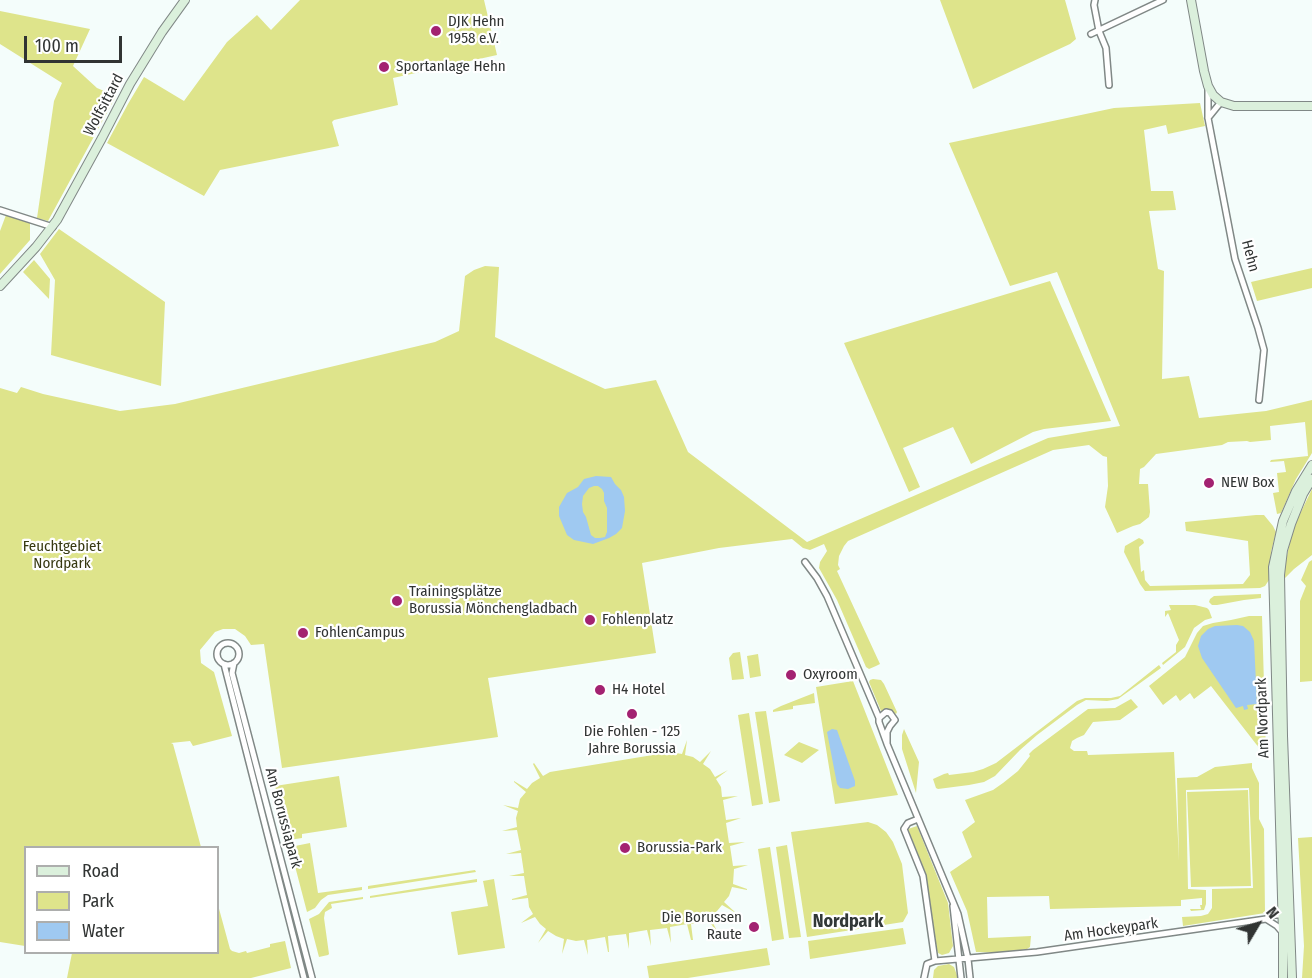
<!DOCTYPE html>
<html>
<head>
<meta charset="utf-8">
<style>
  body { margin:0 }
  #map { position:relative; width:1312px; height:978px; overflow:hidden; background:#f4fdfb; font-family:"Fira Sans Condensed",sans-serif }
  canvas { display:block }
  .legend { position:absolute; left:24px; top:846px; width:195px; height:108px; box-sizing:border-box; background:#fff; border:2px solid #adaead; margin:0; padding:8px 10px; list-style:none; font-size:18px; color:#313433 }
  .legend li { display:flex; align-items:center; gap:12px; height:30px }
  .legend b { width:30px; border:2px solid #adaead }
  .north { position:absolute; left:1228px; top:894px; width:60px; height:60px; -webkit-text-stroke:4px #fff; paint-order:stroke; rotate:52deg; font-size:16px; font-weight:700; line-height:24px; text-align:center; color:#313433 }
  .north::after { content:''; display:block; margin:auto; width:21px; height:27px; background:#313433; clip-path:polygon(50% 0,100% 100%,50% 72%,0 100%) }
  .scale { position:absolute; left:24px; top:36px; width:98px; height:27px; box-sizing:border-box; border:3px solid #313433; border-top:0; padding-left:8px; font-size:18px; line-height:21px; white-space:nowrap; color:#313433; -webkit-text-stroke:4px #fff; paint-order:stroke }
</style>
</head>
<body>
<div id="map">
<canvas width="1312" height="978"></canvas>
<ul class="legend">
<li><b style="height:8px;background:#dbf0dc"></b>Road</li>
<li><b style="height:16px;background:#dee48b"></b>Park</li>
<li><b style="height:16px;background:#9fc9f1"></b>Water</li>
</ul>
<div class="north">N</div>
<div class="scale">100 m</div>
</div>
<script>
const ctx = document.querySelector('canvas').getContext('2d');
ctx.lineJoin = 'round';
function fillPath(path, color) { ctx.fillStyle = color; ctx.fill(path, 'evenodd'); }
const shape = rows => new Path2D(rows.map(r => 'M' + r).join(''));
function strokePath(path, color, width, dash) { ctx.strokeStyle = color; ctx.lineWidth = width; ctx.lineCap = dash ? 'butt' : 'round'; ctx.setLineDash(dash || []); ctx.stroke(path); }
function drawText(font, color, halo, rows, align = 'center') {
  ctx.font = font + ' "Fira Sans Condensed",sans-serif'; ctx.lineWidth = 4.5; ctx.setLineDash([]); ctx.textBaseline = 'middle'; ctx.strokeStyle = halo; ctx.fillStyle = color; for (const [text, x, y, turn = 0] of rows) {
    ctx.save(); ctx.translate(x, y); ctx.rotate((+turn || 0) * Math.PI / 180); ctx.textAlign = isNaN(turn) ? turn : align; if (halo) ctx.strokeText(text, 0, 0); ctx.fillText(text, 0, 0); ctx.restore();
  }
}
fillPath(shape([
  [300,0,484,0,497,55,393,78,398,105,334,120,332,122,339,146,220,170,204,196,107,143,128,104,144,77,184,101,227,42,257,15,271,30],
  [940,0,1065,0,1076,39,1070,44,973,89],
  [0,11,90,29,73,66,97,88,116,96,48,221,37,218,54,101,62,83,0,44],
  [1200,103,1205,126,1168,134,1166,125,1144,130,1151,191,1173,191,1176,210,1149,211,1158,269,1164,271,1162,379,1189,376,1199,418,1266,411,1312,400,1312,453,1296,479,1281,513,1277,514,1273,493,1279,492,1277,473,1286,472,1284,461,1270,462,1271,460,1308,456,1305,422,1270,426,1271,440,1250,442,1247,441,1228,442,1222,445,1156,454,1144,467,1140,469,1139,484,1148,484,1150,512,1149,517,1140,524,1133,526,1117,533,1105,507,1108,486,1107,457,1103,456,1089,445,1053,450,848,541,844,546,839,556,838,565,840,569,837,571,880,664,876,666,869,669,866,667,837,600,819,568,820,562,827,551,824,544,810,550,803,548,792,539,719,548,642,563,656,653,488,678,498,737,282,768,264,644,251,645,245,636,235,629,223,629,215,632,200,650,201,663,214,672,232,736,193,746,190,741,171,743,173,744,201,847,26,848,25,946,0,942,0,388,17,393,21,387,43,394,120,411,175,404,435,342,459,331,465,276,474,270,485,266,499,267,495,337,605,389,656,380,688,452,807,542,1048,438,1120,426,1057,272,1010,286,949,143,1114,108],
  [6,215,30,223,30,240,0,274,0,231],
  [59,229,165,302,161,386,51,355,55,280,40,254],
  [34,260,50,279,49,299,23,272],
  [1312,268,1312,288,1257,301,1251,282],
  [1050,281,1111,421,1044,429,1033,432,971,464,953,427,903,448,920,487,909,492,844,343],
  [1312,489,1312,555,1294,569,1285,578,1282,579,1291,537,1298,518],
  [1256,515,1264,515,1273,526,1276,532,1271,552,1269,580,1265,586,1260,588,1145,591,1140,584,1124,552,1125,546,1139,538,1143,540,1144,543,1139,547,1141,572,1144,570,1145,580,1150,586,1243,584,1250,575,1248,541,1186,531,1185,522],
  [1312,560,1312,681,1300,682,1300,601,1306,586,1301,580,1309,562],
  [1261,594,1261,598,1244,600,1217,605,1212,605,1209,602,1210,599,1214,596],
  [1169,605,1195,605,1207,608,1209,610,1212,618,1205,620,1194,628,1185,647,1163,665,1162,663,1176,652,1176,645,1179,640,1168,613,1165,617,1165,611,1171,610],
  [1249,616,1262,616,1266,753,1263,753,1211,686,1194,699,1190,693,1180,701,1176,695,1163,705,1149,686,1185,657,1197,633,1203,626,1213,623,1231,620],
  [740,652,744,679,732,680,729,658,733,653],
  [758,654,761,676,750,678,747,656],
  [1159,665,1161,668,1118,699,1107,701,1086,700,1077,705,1037,735,1020,750,995,776,984,782,969,785,938,789,936,788,933,779,944,774,948,773,949,775,973,772,983,769,996,763,1077,701,1085,698,1111,698,1120,696],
  [873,679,881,680,884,684,897,712,896,714,889,710,881,711,869,682,870,680],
  [853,681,898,795,835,804,816,687],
  [814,693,815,703,793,706,793,709,773,712,773,710,781,706],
  [1131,699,1138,707,1120,720,1093,722,1084,735,1077,738,1072,741,1070,748,1074,751,1087,751,1088,755,1174,752,1179,861,1177,778,1197,777,1215,767,1252,763,1252,768,1259,783,1259,819,1264,829,1265,913,1183,926,1182,917,1201,916,1208,914,1212,908,1212,889,1253,888,1249,788,1186,790,1188,889,1206,890,1206,904,1204,910,1191,911,1190,909,1201,909,1200,905,1202,905,1202,898,1181,900,1181,906,1050,909,1049,896,987,897,988,938,1031,936,1030,947,1027,949,1005,953,976,952,967,911,950,872,972,857,962,832,975,822,965,800,993,790,1003,783,1018,771,1030,756,1029,754,1033,750,1088,709,1115,708],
  [766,711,780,801,769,803,755,712],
  [749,713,763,804,752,806,738,715],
  [904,729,919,762,916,793,902,749,902,735],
  [687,740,685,755,693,757,700,762,711,751,703,764,710,769,715,777,728,770,716,779,721,787,722,797,738,796,723,800,726,820,741,818,726,823,729,843,745,842,730,846,733,866,748,865,734,869,733,884,747,889,747,890,732,887,729,896,724,902,736,913,722,905,717,911,710,917,717,931,716,931,707,918,700,922,691,924,693,940,691,940,687,924,670,927,671,943,667,928,650,930,651,946,647,930,629,933,629,949,626,934,608,936,609,952,608,952,605,937,587,940,588,955,584,940,576,941,567,939,562,954,564,939,556,936,548,931,538,943,546,929,540,924,535,917,521,923,533,914,529,907,528,898,512,900,512,899,527,895,524,876,509,876,524,873,521,853,506,854,521,850,517,830,502,831,517,827,516,818,518,811,503,805,518,808,520,799,526,792,514,782,514,781,527,789,532,783,540,778,533,764,534,763,543,776,550,772,671,752,682,754],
  [799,742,819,750,802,763,784,755],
  [339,776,347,827,302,834,302,838,289,840,275,786],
  [1248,790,1251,886,1191,887,1187,792],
  [868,822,877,825,886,832,893,842,902,864,908,913,903,922,807,937,791,832],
  [917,826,948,903,953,946,949,953,942,955,938,953,937,950,926,874,908,829],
  [1312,837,1312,978,1302,978,1304,946,1298,838],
  [310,843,318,893,362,887,362,890,328,895,321,900,315,908,307,912,290,847],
  [787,845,801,937,789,938,776,847],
  [770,847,784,939,772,941,758,849],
  [475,870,476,872,368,889,368,886],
  [477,879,477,882,370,898,370,896],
  [494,879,505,948,458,955,451,912,488,906,483,881],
  [363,897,363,899,331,904,332,908,325,912,324,918,329,954,328,955,319,957,309,919,319,914,329,902],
  [218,905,230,949,232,951,239,953,246,951,247,953,270,947,270,944,285,941,291,968,251,978,67,978,72,953,218,952],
  [903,928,906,944,810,959,808,941],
  [767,948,770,965,688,978,649,978,647,966],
  [949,964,954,967,958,978,933,978,934,970,938,966]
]), '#dee48b');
fillPath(shape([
  [596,476,611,477,615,484,621,490,624,497,625,511,622,528,616,534,609,538,593,544,574,540,567,535,559,516,559,507,567,493,578,487,584,479],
  [594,486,598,486,602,489,604,493,604,501,607,508,607,532,605,537,600,538,595,538,591,535,586,517,583,512,582,504,583,496,589,488],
  [1237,625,1243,626,1250,632,1254,641,1257,704,1247,705,1248,709,1244,710,1243,706,1236,708,1202,658,1198,646,1201,636,1208,629,1215,626],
  [832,729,837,730,855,781,855,786,848,789,840,788,837,784,827,732]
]), '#9fc9f1');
const street = shape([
  [1095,0,1094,5,1099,31,1106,48,1109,85],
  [1091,34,1163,0],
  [1208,88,1208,118,1235,259,1258,328,1264,350,1259,400],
  [1208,118,1221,102],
  [0,210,53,227],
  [805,562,817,578,827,596,879,718],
  '217 654a11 11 0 1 1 22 0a11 11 0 1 1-22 0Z',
  [234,663,232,673,312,978],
  [224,664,304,978],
  [887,744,879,722,879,718,886,712,890,713,895,720,890,726,887,732,887,744,958,914,968,959,970,978],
  [918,819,908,823,904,829,923,876,935,961],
  [953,906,961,978],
  [1266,919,1277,926,1283,933],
  [924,978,927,964,935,961,1037,952,1266,919,1274,915,1284,915]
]);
const secondary = shape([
  [1191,0,1204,71,1208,86,1213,95,1221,102,1234,106,1312,106],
  [0,286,36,247,57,220,102,138,130,84,162,32,185,0],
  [1283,978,1283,934,1273,567,1283,521,1296,491,1312,465],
  [1292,978,1283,736,1280,575,1283,550,1291,524,1303,494,1312,479]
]);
strokePath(street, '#808886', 8);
strokePath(secondary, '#808886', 10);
strokePath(street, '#fff', 5);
strokePath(secondary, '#dbf0dc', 8);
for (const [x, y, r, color] of [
  [436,31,6,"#a32271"],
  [384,67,6,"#a32271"],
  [1209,483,6,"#a32271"],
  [397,601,6,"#a32271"],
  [590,620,6,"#a32271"],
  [303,633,6,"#a32271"],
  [791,675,6,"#a32271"],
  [600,690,6,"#a32271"],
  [632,714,6,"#a32271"],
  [625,848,6,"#a32271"],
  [754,927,6,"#a32271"]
]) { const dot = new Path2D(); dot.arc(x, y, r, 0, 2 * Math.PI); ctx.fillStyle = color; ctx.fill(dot); strokePath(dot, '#fff', 2); }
drawText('15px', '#313433', '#fff', [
  ["DJK Hehn",448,22],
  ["1958 e.V.",448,39],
  ["Sportanlage Hehn",396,67],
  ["NEW Box",1221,483],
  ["Trainingsplätze",409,592],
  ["Borussia Mönchengladbach",409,609],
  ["Fohlenplatz",602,620],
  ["FohlenCampus",315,633],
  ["Oxyroom",803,675],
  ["H4 Hotel",612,690],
  ["Die Fohlen - 125",632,732,"center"],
  ["Jahre Borussia",632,749,"center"],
  ["Borussia-Park",637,848],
  ["Die Borussen",742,918,"right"],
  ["Raute",742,935,"right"]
], 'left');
drawText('15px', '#313433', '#fff', [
  ["Wolfsittard",104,105,-62],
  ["Hehn",1250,256,75],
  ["Am Nordpark",1263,718,-92],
  ["Am Borussiapark",283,818,75],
  ["Am Hockeypark",1111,930,-8]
]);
drawText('15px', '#373911', '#fff', [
  ["Feuchtgebiet",62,547],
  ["Nordpark",62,564]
]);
drawText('bold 18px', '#323837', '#fff', [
  ["Nordpark",848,922]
]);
</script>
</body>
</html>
